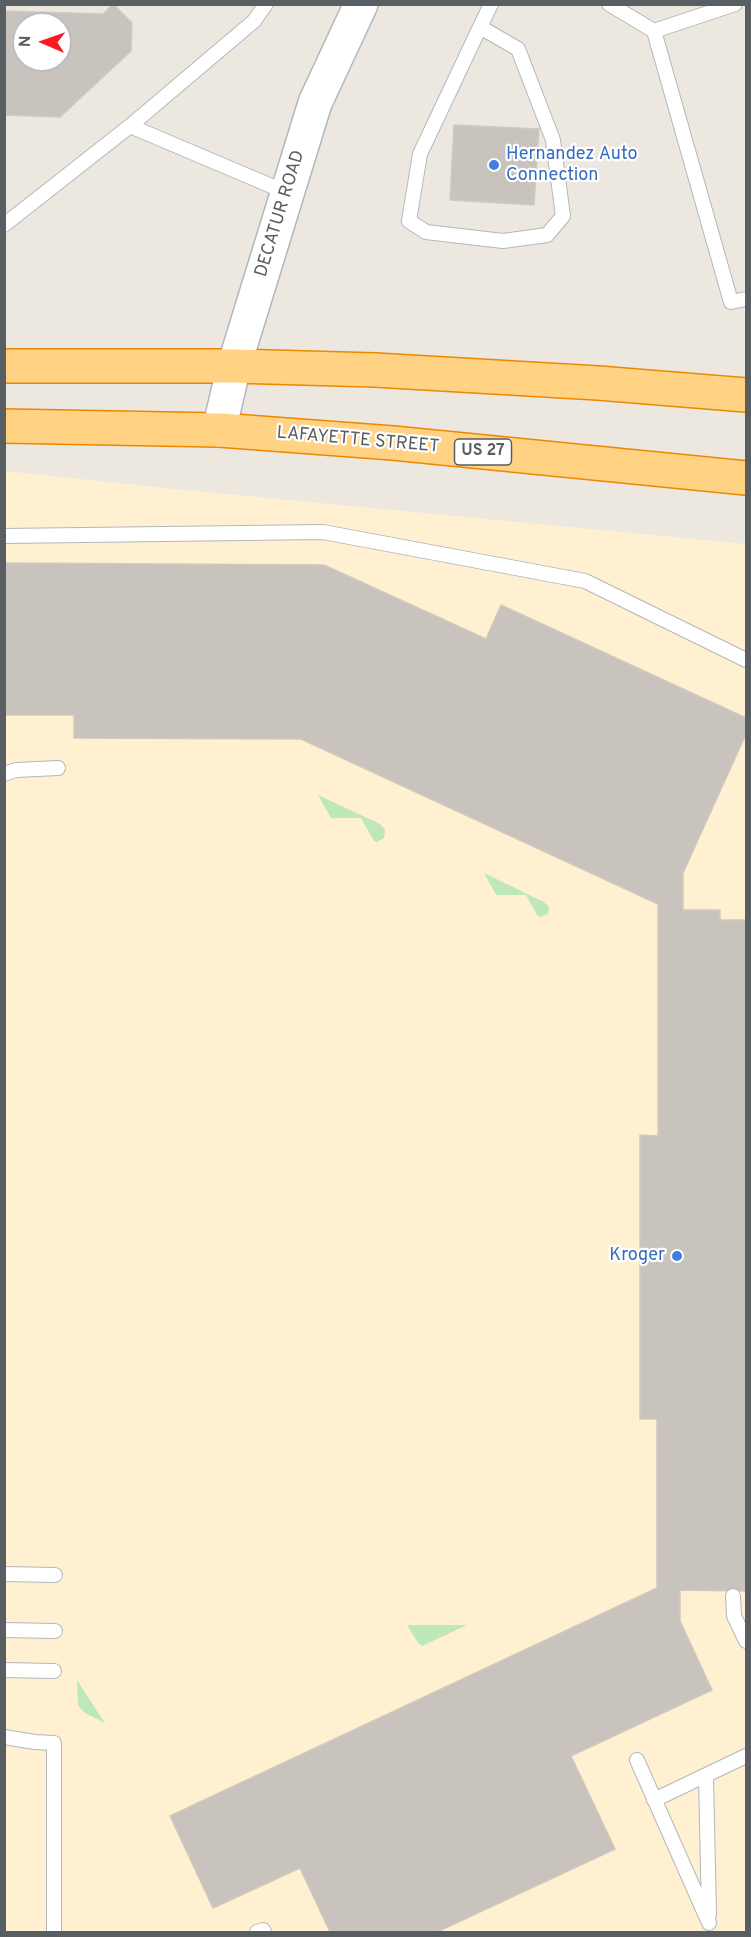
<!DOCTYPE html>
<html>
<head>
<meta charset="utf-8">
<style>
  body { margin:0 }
  #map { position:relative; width:751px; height:1937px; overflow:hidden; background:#ede8df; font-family:Overpass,sans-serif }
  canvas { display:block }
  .frame { position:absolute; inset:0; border:6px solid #585e62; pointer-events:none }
  .north { position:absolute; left:12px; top:12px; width:60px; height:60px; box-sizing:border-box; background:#fff; border:2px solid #bcbfc0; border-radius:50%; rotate:272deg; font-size:16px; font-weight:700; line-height:24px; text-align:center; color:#585e62 }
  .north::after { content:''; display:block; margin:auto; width:21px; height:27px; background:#f81a22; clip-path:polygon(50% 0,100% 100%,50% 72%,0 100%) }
</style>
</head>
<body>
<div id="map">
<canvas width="751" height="1937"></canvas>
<div class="frame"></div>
<div class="north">N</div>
</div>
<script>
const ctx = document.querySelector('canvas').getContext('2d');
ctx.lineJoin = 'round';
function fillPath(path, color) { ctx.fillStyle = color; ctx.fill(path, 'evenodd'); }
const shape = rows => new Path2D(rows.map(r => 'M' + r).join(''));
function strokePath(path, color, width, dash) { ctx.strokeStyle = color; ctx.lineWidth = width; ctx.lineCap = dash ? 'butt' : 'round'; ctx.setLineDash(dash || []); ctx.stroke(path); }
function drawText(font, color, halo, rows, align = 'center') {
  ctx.font = font + ' Overpass,sans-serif'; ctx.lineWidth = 4.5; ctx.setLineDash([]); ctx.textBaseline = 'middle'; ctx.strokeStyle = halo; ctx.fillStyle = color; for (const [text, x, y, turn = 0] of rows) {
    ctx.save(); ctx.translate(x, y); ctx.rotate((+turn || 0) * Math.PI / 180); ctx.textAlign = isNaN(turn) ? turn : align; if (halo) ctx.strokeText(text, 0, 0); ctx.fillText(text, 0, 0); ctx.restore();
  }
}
fillPath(shape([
  [5,471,174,489,746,544,746,1932,5,1932]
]), '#fff0d2');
fillPath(shape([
  [318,795,380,824,385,830,384,838,377,842,374,841,361,818,331,818],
  [484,873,544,902,549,907,548,914,540,917,537,915,526,895,496,895],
  [407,1625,467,1625,422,1646,418,1643],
  [77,1680,91,1702,105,1723,85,1713,80,1708,78,1704]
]), '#bee8b9');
const building = shape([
  [113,4,132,23,131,51,60,117,4,115,4,11,103,14,113,4],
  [24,24,60,24,60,60,24,60,24,24],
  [454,125,539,129,534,205,450,200,454,125],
  [4,563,324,565,486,639,501,605,746,718,746,734,683,873,683,910,720,910,720,920,746,920,746,1591,680,1590,680,1621,712,1690,571,1756,615,1849,437,1932,330,1932,300,1868,213,1908,170,1816,657,1588,657,1419,640,1419,640,1135,658,1136,658,904,301,739,74,738,74,715,4,715,4,563]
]);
fillPath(building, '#c8c3bc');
strokePath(building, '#d2c9bd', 1.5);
const lane = shape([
  [266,4,254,21,130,126,288,193],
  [609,4,654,31,735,4],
  [480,27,518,49,553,140,563,216,547,235,503,241,426,232,409,221,420,154,480,27,491,4],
  [654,31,731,302,746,299],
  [4,225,130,126],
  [4,536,323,532,585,581,746,660],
  [4,774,16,770,58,768],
  [4,1574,55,1575],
  [733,1596,734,1616,746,1641],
  [4,1630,55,1631],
  [4,1670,54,1671],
  [4,1737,35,1742,54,1743,54,1932],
  [637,1760,709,1923],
  [706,1776,709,1915],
  [654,1800,746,1756],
  [257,1932,263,1930,264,1932]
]);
const secondary = shape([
  [219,430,234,366,315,103,361,4]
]);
const highway = shape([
  [4,366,234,366,375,370,598,383,746,395],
  [4,426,219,430,393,443,746,478]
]);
strokePath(lane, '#b3b7bc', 16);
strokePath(secondary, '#b1b7bc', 36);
strokePath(highway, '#ec8800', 36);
strokePath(lane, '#fff', 14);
strokePath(secondary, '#fff', 33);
strokePath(highway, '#ffd284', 33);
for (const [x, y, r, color] of [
  [494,165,6,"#3f7fe0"],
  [677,1256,6,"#3f7fe0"]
]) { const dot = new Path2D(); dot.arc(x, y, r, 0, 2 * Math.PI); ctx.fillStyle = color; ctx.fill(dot); strokePath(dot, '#fff', 2); }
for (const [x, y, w] of [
  [483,452,57]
]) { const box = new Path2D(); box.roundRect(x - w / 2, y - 13, w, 26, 4.5); ctx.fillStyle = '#fff'; ctx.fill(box); strokePath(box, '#585e62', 1.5); }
drawText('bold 16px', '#585e62', null, [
  ["US 27",483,452]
]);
drawText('18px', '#366cbe', '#fff', [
  ["Hernandez Auto",506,155],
  ["Connection",506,176],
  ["Kroger",665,1256,"right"]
], 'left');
drawText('18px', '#585e62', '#fff', [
  ["DECATUR ROAD",281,214,-73],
  ["LAFAYETTE STREET",358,441,5]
]);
</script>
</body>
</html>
